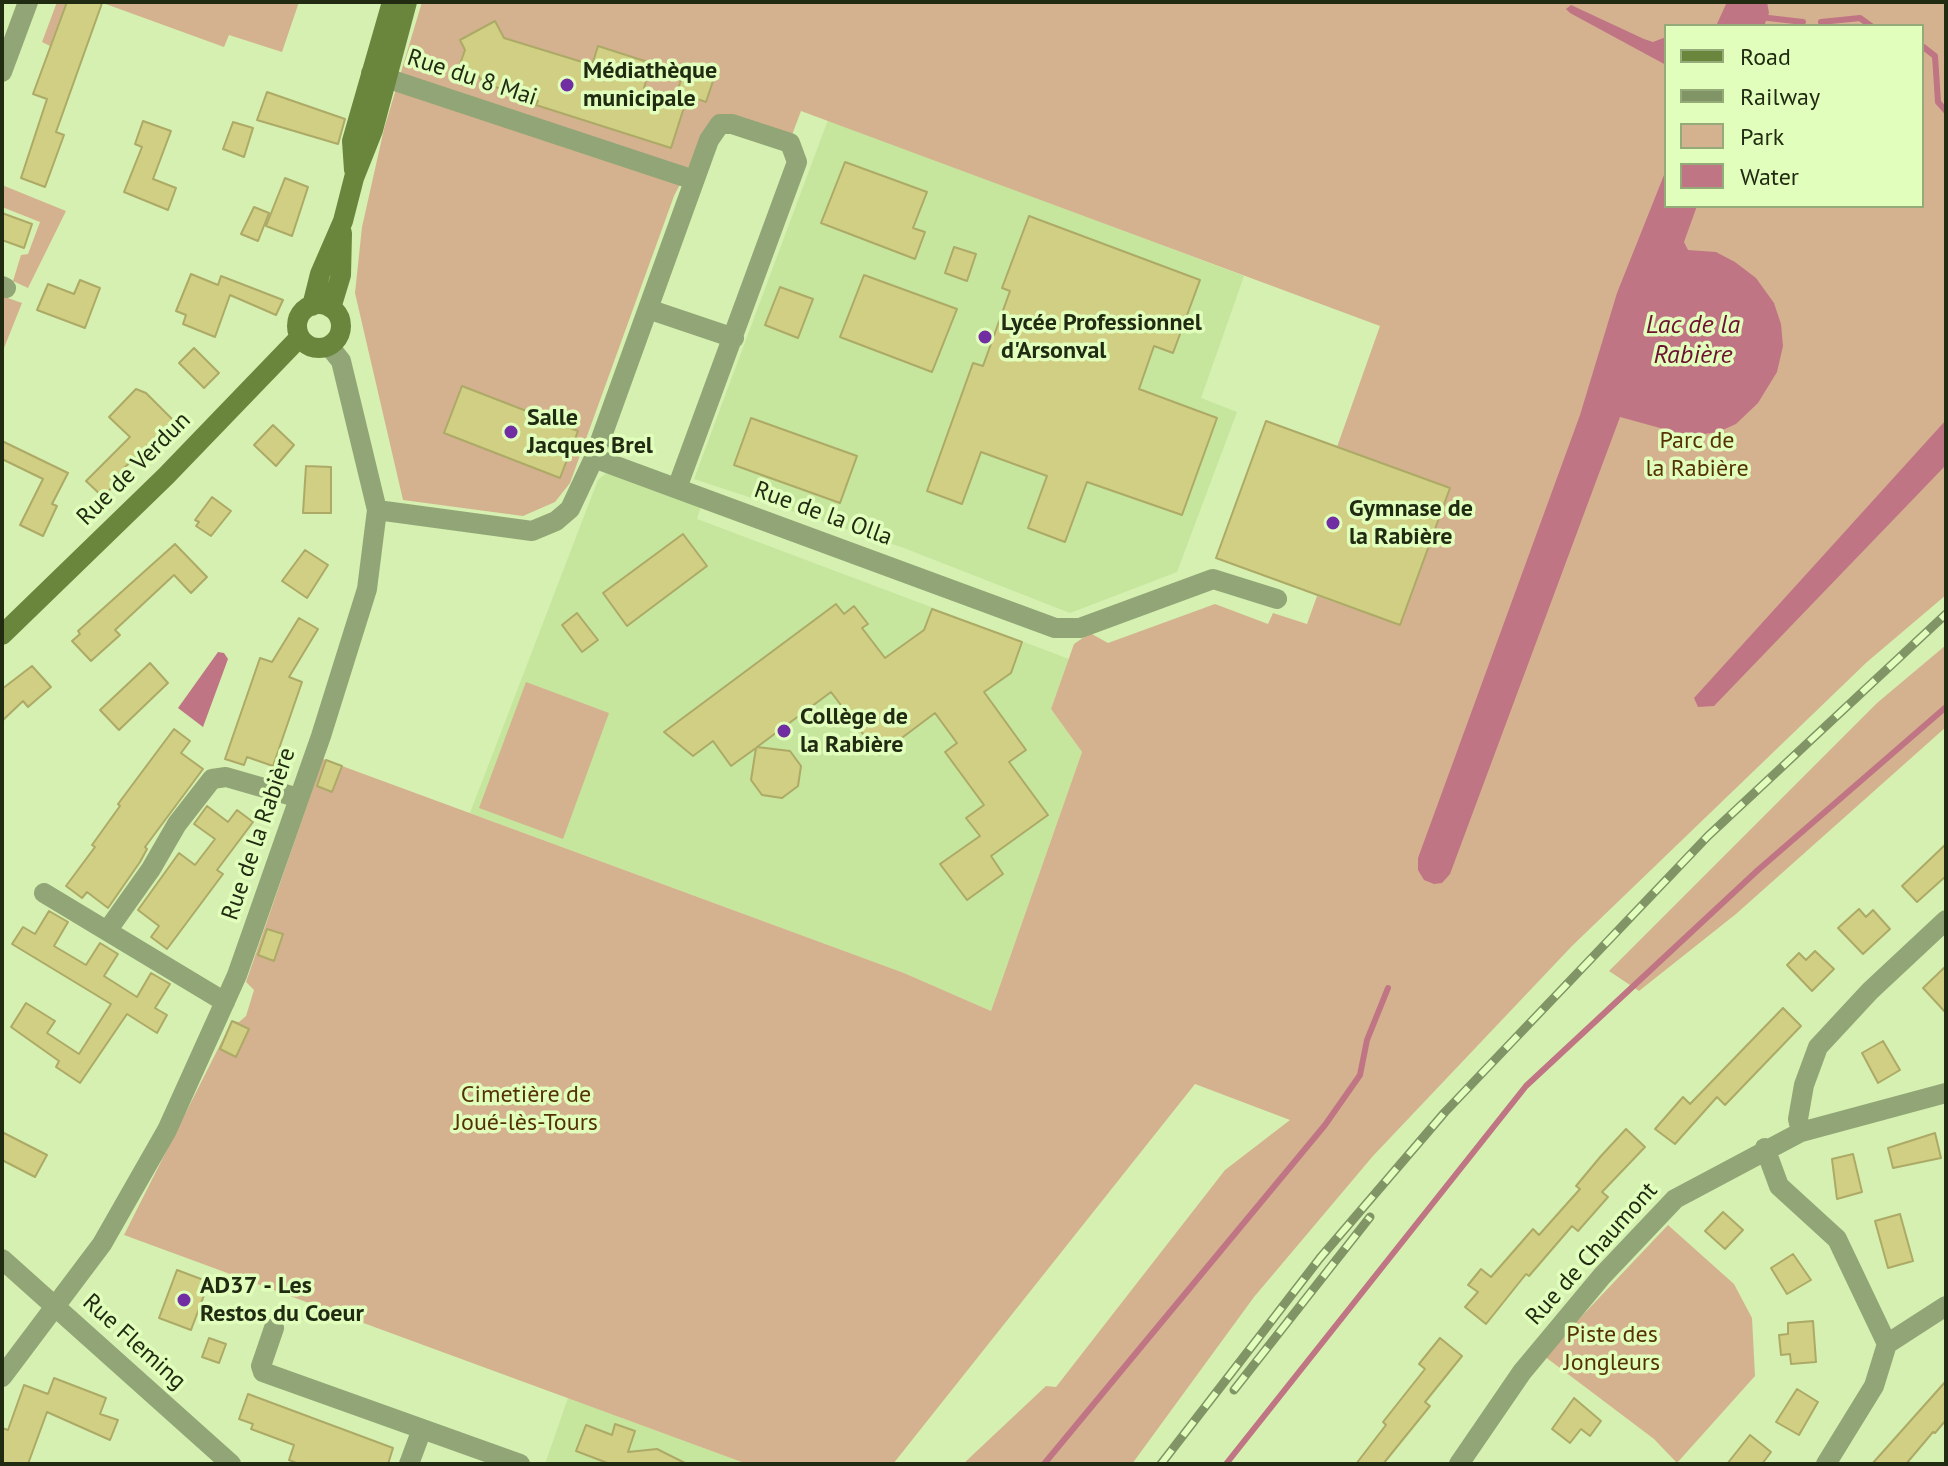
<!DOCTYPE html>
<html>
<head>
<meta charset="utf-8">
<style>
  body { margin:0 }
  #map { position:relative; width:1948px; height:1466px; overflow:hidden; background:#d5f0b0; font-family:"PT Sans",sans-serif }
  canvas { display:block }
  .frame { position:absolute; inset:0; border:4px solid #212b12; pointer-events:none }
  .legend { position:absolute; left:1664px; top:24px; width:260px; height:184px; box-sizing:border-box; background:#e2febd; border:2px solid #95aa79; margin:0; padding:10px 14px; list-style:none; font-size:24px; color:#212b12 }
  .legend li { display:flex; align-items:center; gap:16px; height:40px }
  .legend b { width:40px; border:2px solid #95aa79 }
</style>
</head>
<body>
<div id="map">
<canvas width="1948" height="1466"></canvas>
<div class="frame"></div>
<ul class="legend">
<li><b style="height:10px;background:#69863c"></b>Road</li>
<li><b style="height:10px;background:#819466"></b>Railway</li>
<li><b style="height:22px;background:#d5b28f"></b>Park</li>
<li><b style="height:22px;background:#c07584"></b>Water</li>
</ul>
</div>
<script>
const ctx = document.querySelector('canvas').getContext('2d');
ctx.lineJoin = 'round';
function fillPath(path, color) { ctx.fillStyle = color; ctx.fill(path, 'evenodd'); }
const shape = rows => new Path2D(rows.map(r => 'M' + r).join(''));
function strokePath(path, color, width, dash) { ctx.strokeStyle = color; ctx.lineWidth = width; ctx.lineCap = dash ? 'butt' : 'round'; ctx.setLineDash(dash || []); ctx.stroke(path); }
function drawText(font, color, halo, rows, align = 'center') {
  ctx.font = font + ' "PT Sans",sans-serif'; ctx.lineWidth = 7; ctx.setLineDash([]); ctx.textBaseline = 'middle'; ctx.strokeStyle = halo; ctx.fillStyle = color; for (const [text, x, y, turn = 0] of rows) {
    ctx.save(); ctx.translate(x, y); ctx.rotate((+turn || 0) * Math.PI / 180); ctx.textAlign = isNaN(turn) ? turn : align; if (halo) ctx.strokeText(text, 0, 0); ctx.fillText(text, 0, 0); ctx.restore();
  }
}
fillPath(shape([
  [828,120,1244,276,1201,398,1237,412,1177,572,1070,613,904,548,694,479],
  [606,473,702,503,697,519,1069,659,1051,709,1082,752,991,1011,904,973,470,813,598,480],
  [568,1398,747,1464,545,1464]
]), '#c6e59d');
fillPath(shape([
  [57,2,67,2,50,46,42,42],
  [299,2,282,52,229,35,224,47,103,3],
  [422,2,1946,2,1946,595,1867,662,1572,946,1373,1156,1254,1297,1132,1464,963,1464,1046,1386,1056,1387,1225,1170,1290,1120,1195,1084,893,1464,747,1464,124,1235,232,1021,239,1022,246,1016,254,990,246,982,323,759,904,973,991,1011,1082,752,1051,709,1074,644,1090,633,1108,643,1215,604,1268,624,1273,613,1307,624,1317,596,1400,625,1450,488,1337,447,1380,326,801,111,792,135,738,116,695,155,674,196,570,483,555,502,523,516,403,500,355,293,362,227,384,129],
  [1666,26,1922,26,1922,206,1666,206],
  [2,185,66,211,28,288,13,281,21,255,28,254,40,222,2,207],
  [2,296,22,303,2,353],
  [1946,645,1946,727,1736,914,1639,991,1609,971,1877,703],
  [526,682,609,713,563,839,479,808],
  [1668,1225,1734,1284,1752,1318,1755,1376,1677,1463,1654,1439,1544,1356]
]), '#d5b28f');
fillPath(shape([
  [1727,2,1767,2,1769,13,1764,26,1716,26],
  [1571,5,1644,39,1653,42,1666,37,1666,65,1570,13,1566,9],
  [1666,170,1666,206,1697,206,1684,242,1688,250,1716,252,1735,262,1756,278,1774,303,1781,324,1783,346,1777,372,1758,403,1736,424,1718,432,1689,436,1620,417,1450,874,1442,883,1434,884,1424,880,1418,870,1418,858,1580,415,1617,293],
  [1946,420,1946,465,1714,706,1698,707,1694,698],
  [218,652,224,653,228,659,203,727,178,708]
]), '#c07584');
strokePath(shape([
  [1760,17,1803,22],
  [1821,22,1860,18,1871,26],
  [1922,46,1935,56,1938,102,1946,111],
  [1044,1464,1325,1125,1360,1075,1367,1040,1388,988],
  [1226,1464,1526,1086,1758,870,1946,707]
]), '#c07584', 6);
const building = shape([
  [67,2,102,2,101,6,56,132,64,135,45,187,21,178,47,99,33,94,67,2],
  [495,21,504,38,592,65,598,46,651,63,644,88,686,101,671,148,536,105,538,101,483,83,478,75,466,73,460,64,465,50,460,40,495,21],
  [685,68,714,78,706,102,677,92,685,68],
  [267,92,345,119,338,144,257,120,267,92],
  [143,121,171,131,153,179,176,188,168,210,124,192,142,147,135,144,143,121],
  [233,122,253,128,244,157,223,149,233,122],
  [845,162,927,192,913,228,925,232,915,259,821,223,845,162],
  [285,178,308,187,292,236,266,226,285,178],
  [254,207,269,213,258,241,241,234,254,207],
  [2,213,32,224,24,248,2,240,2,213],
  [1029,216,1200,280,1173,353,1154,346,1139,389,1217,418,1182,515,1087,482,1065,542,1028,528,1047,476,981,452,962,504,927,491,973,363,983,366,1010,291,1002,288,1029,216],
  [954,247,976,254,967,281,945,273,954,247],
  [191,274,218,285,221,276,283,300,276,315,230,295,215,337,183,324,186,315,176,311,191,274],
  [864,275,957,309,932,372,840,337,864,275],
  [80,280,100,288,85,328,37,310,48,284,74,294,80,280],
  [780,287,813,299,798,338,765,325,780,287],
  [194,348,219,373,204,388,179,363,194,348],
  [462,386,578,431,560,478,444,433,462,386],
  [136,389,146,393,173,420,121,471,114,480,116,483,103,497,86,481,130,437,109,417,136,389],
  [751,418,857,456,840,503,734,465,751,418],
  [1266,421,1450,488,1400,625,1216,558,1266,421],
  [273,425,294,445,276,466,254,445,273,425],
  [2,441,68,473,52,504,57,506,43,536,20,525,43,479,2,459,2,441],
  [306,466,331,467,331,513,303,513,306,466],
  [212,497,231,511,211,536,196,526,199,522,195,520,212,497],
  [683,534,707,566,627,626,603,593,683,534],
  [175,544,207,577,191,593,174,575,115,630,120,635,91,661,72,641,80,634,78,631,175,544],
  [305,550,328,565,307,598,282,581,305,550],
  [836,604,844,614,854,606,868,624,862,628,885,658,924,630,932,609,1022,642,1011,673,984,692,1026,750,1009,762,1048,815,991,856,1003,874,967,900,940,864,980,836,966,818,984,805,945,752,957,743,935,713,879,755,831,692,757,747,790,751,801,766,798,786,782,798,762,795,751,780,756,748,731,766,713,741,693,756,664,732,836,604],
  [577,613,598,640,582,652,562,625,577,613],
  [299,618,318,629,289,677,302,682,273,766,247,757,244,765,225,759,260,658,272,662,299,618],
  [150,663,168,683,119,730,100,710,150,663],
  [32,666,51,687,28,707,23,701,2,721,2,689,32,666],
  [174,729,190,741,181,753,203,769,145,847,147,849,140,862,108,908,87,892,82,898,66,886,95,847,92,845,120,806,118,804,174,729],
  [326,760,342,766,332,792,317,786,326,760],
  [207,806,228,822,237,810,253,822,217,870,223,874,167,949,151,937,159,926,138,910,179,853,195,865,215,839,194,824,207,806],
  [1946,844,1946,876,1917,902,1902,886,1946,844],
  [1859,909,1866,917,1873,910,1890,929,1863,954,1838,928,1859,909],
  [49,911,68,922,54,946,86,965,100,943,118,954,104,976,137,997,151,973,170,984,155,1008,167,1015,157,1033,127,1014,80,1083,56,1067,59,1061,11,1027,26,1003,55,1021,47,1033,79,1054,111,1004,12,944,23,927,35,934,49,911],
  [267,929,283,934,274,961,258,955,267,929],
  [1815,951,1834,969,1812,991,1787,965,1799,953,1806,960,1815,951],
  [1946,966,1946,1013,1923,988,1946,966],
  [1783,1008,1801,1026,1725,1105,1717,1097,1675,1144,1655,1129,1683,1097,1690,1104,1783,1008],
  [232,1021,249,1029,236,1057,220,1049,232,1021],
  [1883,1041,1900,1070,1878,1083,1862,1053,1883,1041],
  [1626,1129,1645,1147,1602,1192,1608,1197,1578,1231,1572,1226,1529,1276,1526,1274,1486,1324,1465,1307,1478,1292,1468,1285,1481,1269,1491,1277,1533,1229,1539,1235,1580,1189,1576,1186,1601,1156,1626,1129],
  [2,1132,47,1155,35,1177,2,1160,2,1132],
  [1935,1133,1941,1158,1893,1168,1888,1148,1935,1133],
  [1853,1154,1862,1192,1837,1199,1832,1159,1853,1154],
  [1723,1212,1743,1230,1725,1249,1705,1231,1723,1212],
  [1900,1214,1913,1261,1888,1268,1875,1221,1900,1214],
  [1793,1254,1811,1280,1787,1294,1771,1268,1793,1254],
  [177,1270,209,1282,191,1330,159,1318,177,1270],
  [1813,1321,1816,1362,1791,1364,1790,1354,1781,1355,1779,1335,1788,1334,1788,1323,1813,1321],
  [209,1338,226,1344,219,1363,202,1357,209,1338],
  [1440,1338,1462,1356,1425,1402,1430,1406,1383,1464,1356,1464,1386,1425,1383,1422,1425,1369,1419,1364,1440,1338],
  [54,1378,106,1398,100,1414,118,1420,110,1440,47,1412,28,1464,2,1464,2,1428,8,1430,24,1385,48,1394,54,1378],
  [1946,1381,1946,1420,1935,1433,1933,1432,1906,1464,1872,1464,1946,1381],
  [1797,1389,1818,1402,1799,1435,1776,1422,1797,1389],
  [248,1394,393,1448,388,1464,299,1464,289,1460,294,1445,251,1429,253,1424,239,1419,248,1394],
  [1574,1398,1601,1421,1590,1436,1581,1429,1570,1443,1552,1429,1574,1398],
  [615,1424,635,1431,628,1452,657,1449,687,1464,610,1464,576,1451,586,1425,612,1435,615,1424],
  [1750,1435,1771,1452,1762,1464,1727,1464,1750,1435]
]);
fillPath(building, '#d1cf83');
strokePath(building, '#acaa66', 2);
strokePath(shape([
  [2,72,28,2],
  [371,73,694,180],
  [2,286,6,288],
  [648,309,734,338],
  [594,458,709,140,720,124,732,124,790,143,797,162,677,488],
  [377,510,532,531,556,521,570,509,594,458,1055,628,1080,628,1213,579,1277,599],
  [44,893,107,931],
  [225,1002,107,931,151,869,177,824,212,779,226,777,299,798],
  [1801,1132,1798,1119,1804,1085,1818,1047,1870,991,1946,920],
  [1765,1148,1779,1186,1837,1239,1887,1344,1874,1386,1826,1464],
  [2,1259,231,1464],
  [274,1328,261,1366,263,1372,520,1464],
  [1887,1344,1946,1306],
  [2,1377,102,1244,167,1130,237,975,321,736,367,589,377,510,341,361,329,346],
  [409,1464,422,1429],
  [1459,1464,1522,1372,1602,1276,1675,1199,1801,1132,1946,1093]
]), '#91a576', 20);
strokePath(shape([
  [354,170,352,141,392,2],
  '297 326a22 22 0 1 1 44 0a22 22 0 1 1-44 0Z',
  [312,306,320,274,343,221,354,178,373,130,407,2],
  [331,308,341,275,342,233],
  [2,635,166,476,300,337]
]), '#69863c', 20);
const rail = shape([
  [1234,1390,1370,1217],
  [1161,1464,1320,1258,1445,1112,1708,836,1946,614]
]);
strokePath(rail, '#819466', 9);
strokePath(rail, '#e2febd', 6, [18]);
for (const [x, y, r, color] of [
  [567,85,8,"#712ea2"],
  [985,337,8,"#712ea2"],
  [511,432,8,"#712ea2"],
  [1333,523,8,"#712ea2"],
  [784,731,8,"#712ea2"],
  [184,1300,8,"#712ea2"]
]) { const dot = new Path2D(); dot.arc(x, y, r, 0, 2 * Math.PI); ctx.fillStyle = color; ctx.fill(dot); strokePath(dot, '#e2febd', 3); }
drawText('bold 24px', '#212b12', '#e2febd', [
  ["Médiathèque",583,71],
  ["municipale",583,99],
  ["Lycée Professionnel",1001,323],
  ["d'Arsonval",1001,351],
  ["Salle",527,418],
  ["Jacques Brel",527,446],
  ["Gymnase de",1349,509],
  ["la Rabière",1349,537],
  ["Collège de",800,717],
  ["la Rabière",800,745],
  ["AD37 - Les",200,1286],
  ["Restos du Coeur",200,1314]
], 'left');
drawText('24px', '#212b12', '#e2febd', [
  ["Rue du 8 Mai",472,78,18],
  ["Rue de Verdun",134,469,-45],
  ["Rue de la Olla",823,514,20],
  ["Rue de la Rabière",259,834,-71],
  ["Rue de Chaumont",1592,1254,-48],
  ["Rue Fleming",134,1342,42]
]);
drawText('24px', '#553203', '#e2febd', [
  ["Parc de",1697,441],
  ["la Rabière",1697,469],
  ["Cimetière de",526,1095],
  ["Joué-lès-Tours",526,1123],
  ["Piste des",1612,1335],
  ["Jongleurs",1612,1363]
]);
drawText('italic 26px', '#6d1130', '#e2febd', [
  ["Lac de la",1693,326],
  ["Rabière",1693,356]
]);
</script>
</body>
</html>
